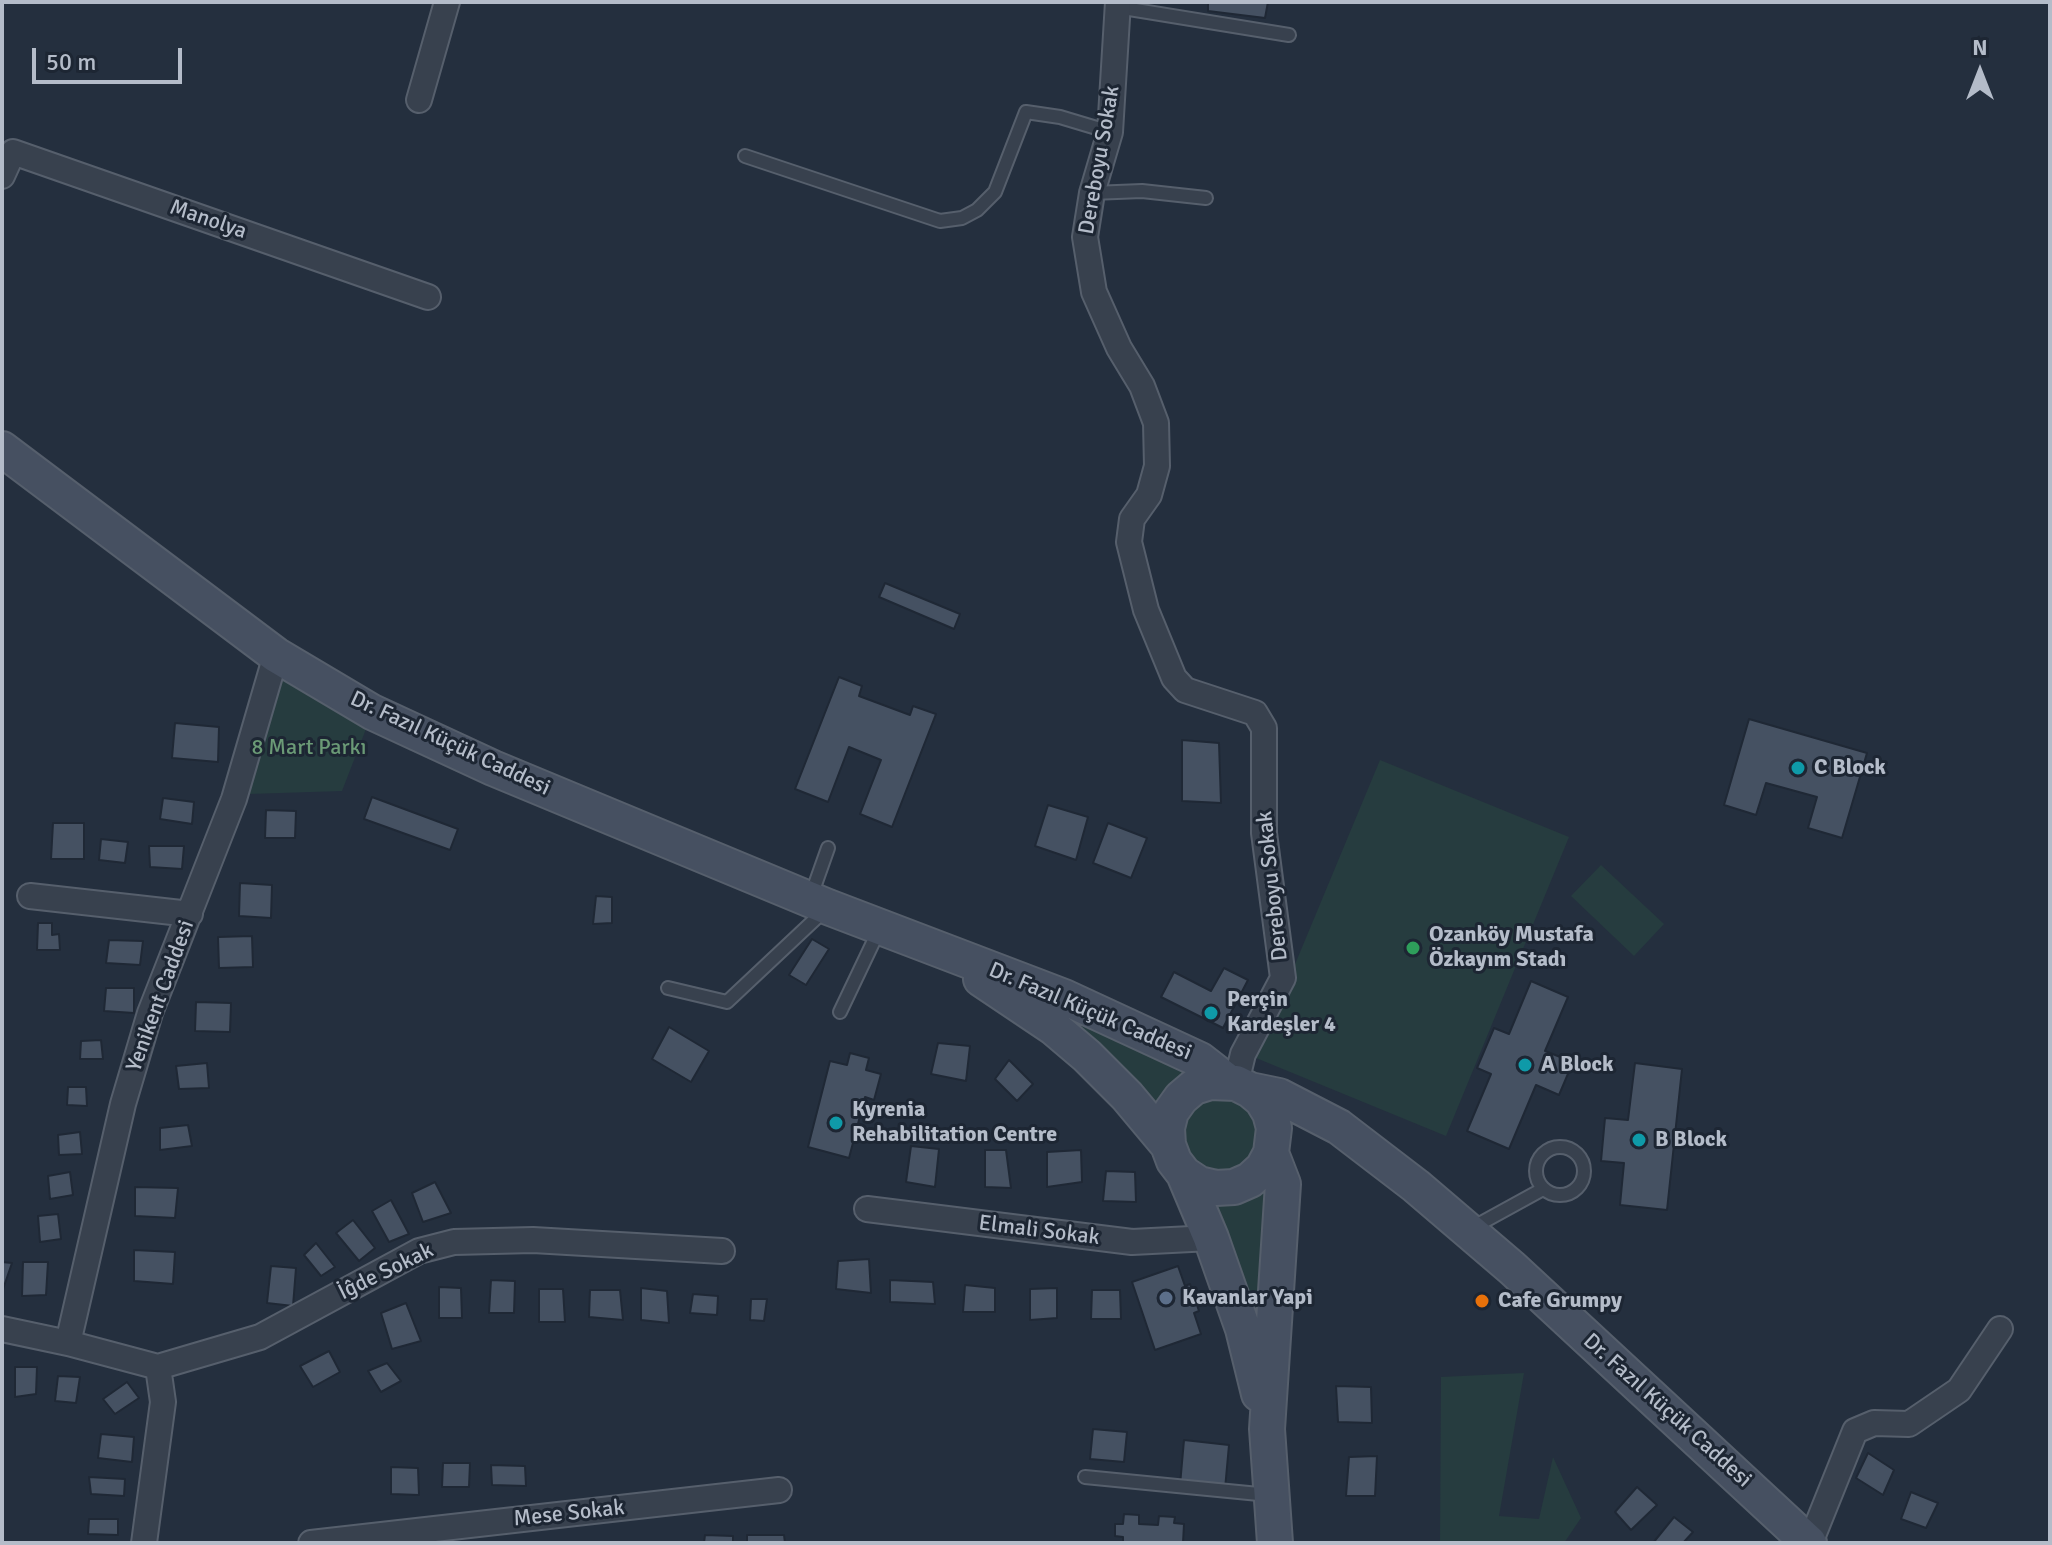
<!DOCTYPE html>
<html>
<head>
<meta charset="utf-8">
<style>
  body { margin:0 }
  #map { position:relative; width:2052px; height:1545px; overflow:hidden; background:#242f3e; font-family:Signika,sans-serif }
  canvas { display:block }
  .frame { position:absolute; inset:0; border:4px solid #b4bcc9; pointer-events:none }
  .north { position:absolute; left:1940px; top:32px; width:80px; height:80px; -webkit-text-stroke:6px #1d2633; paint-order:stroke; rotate:0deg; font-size:22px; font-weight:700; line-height:32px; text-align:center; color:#b4bcc9 }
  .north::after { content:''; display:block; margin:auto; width:28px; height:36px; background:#b4bcc9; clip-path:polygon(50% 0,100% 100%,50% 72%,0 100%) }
  .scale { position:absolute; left:32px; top:48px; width:150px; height:36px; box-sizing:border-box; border:4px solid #b4bcc9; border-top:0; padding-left:10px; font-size:24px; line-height:28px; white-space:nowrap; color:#b4bcc9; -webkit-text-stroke:6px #1d2633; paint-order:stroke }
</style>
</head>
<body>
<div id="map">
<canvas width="2052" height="1545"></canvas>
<div class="frame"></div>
<div class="north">N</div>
<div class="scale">50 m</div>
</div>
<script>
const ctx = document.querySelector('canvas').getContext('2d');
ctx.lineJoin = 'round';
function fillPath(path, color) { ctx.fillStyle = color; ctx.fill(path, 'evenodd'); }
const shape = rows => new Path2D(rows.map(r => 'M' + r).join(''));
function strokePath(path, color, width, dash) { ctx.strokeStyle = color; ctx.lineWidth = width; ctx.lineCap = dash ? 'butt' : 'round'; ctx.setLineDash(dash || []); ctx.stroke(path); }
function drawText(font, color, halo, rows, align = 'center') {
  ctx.font = font + ' Signika,sans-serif'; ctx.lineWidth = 6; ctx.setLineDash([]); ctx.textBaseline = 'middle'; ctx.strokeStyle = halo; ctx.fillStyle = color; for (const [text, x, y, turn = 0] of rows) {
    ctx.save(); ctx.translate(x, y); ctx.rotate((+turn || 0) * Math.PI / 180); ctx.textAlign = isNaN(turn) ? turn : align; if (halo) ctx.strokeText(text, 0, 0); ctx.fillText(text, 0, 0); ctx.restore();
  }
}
fillPath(shape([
  [281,677,366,729,342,791,249,794],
  [1380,760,1569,837,1446,1136,1256,1058],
  [1601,865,1664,924,1634,956,1571,896],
  [1055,1009,1193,1073,1158,1113],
  '1185 1134a36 36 0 1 1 72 0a36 36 0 1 1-72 0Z',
  [1269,1183,1260,1339,1206,1200],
  [1524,1373,1499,1516,1539,1519,1553,1457,1581,1518,1564,1543,1440,1543,1441,1377]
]), '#263c3f');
const building = shape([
  [1208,2,1268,2,1265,18,1208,11,1208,2],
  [885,583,960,614,954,629,879,597,885,583],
  [839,677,862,686,859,696,910,715,913,706,936,714,892,827,860,814,881,760,849,747,828,802,795,789,839,677],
  [1749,719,1867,753,1842,838,1808,828,1817,797,1766,783,1756,815,1724,805,1749,719],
  [175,723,219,727,218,762,172,758,175,723],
  [1182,740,1219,743,1221,803,1182,801,1182,740],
  [372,797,458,829,450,850,364,819,372,797],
  [163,798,194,802,192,824,160,819,163,798],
  [1048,805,1088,817,1076,860,1035,846,1048,805],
  [266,810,296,811,295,838,265,838,266,810],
  [53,823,84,823,84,859,51,859,53,823],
  [1108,823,1147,838,1131,878,1093,863,1108,823],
  [101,839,128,842,125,863,99,860,101,839],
  [149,846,184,846,182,869,150,867,149,846],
  [240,883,272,885,271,918,239,916,240,883],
  [596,896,612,897,612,923,593,924,596,896],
  [38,923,52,923,52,935,59,934,60,950,37,950,38,923],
  [252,936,253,967,219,968,218,937,252,936],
  [812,939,829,949,806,985,789,975,812,939],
  [109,940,143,941,140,965,106,963,109,940],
  [1224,968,1248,980,1223,1028,1161,997,1174,972,1211,991,1224,968],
  [1531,981,1568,997,1545,1051,1573,1062,1559,1095,1536,1085,1509,1149,1467,1131,1491,1074,1477,1068,1494,1028,1509,1034,1531,981],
  [106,988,134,988,134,1013,104,1011,106,988],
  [196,1002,231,1003,230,1032,195,1031,196,1002],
  [669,1027,709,1051,691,1082,652,1059,669,1027],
  [101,1040,103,1059,80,1059,81,1041,101,1040],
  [938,1043,970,1046,966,1081,931,1074,938,1043],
  [850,1053,869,1058,866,1070,881,1074,874,1100,865,1097,849,1158,808,1147,830,1061,847,1065,850,1053],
  [1009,1060,1033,1084,1017,1101,995,1079,1009,1060],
  [207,1063,209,1088,179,1089,176,1066,207,1063],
  [1635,1063,1682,1069,1667,1210,1620,1205,1624,1163,1601,1161,1605,1118,1628,1120,1635,1063],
  [68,1087,86,1087,87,1106,67,1105,68,1087],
  [188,1125,192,1146,160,1150,160,1128,188,1125],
  [80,1132,82,1154,59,1155,58,1135,80,1132],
  [911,1146,939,1149,935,1187,906,1182,911,1146],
  [985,1150,1006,1150,1011,1188,985,1187,985,1150],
  [1081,1150,1082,1182,1047,1187,1047,1152,1081,1150],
  [1106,1171,1135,1172,1136,1202,1103,1201,1106,1171],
  [70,1172,73,1195,50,1199,48,1176,70,1172],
  [435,1182,451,1213,423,1222,412,1193,435,1182],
  [135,1187,178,1188,175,1218,135,1216,135,1187],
  [391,1200,409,1234,389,1242,372,1211,391,1200],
  [58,1214,61,1239,40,1242,38,1216,58,1214],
  [353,1220,375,1248,359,1261,336,1233,353,1220],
  [316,1243,335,1267,321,1276,304,1255,316,1243],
  [134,1250,175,1252,173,1284,134,1281,134,1250],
  [869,1259,871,1293,836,1289,838,1261,869,1259],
  [2,1262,12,1263,2,1292,2,1262],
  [23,1262,48,1262,46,1295,22,1296,23,1262],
  [271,1266,296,1268,293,1306,267,1303,271,1266],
  [1178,1266,1185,1286,1190,1284,1199,1311,1194,1313,1201,1334,1155,1350,1132,1282,1178,1266],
  [491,1280,515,1281,514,1313,489,1313,491,1280],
  [890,1280,933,1282,935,1304,890,1302,890,1280],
  [965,1285,995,1288,995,1312,963,1312,965,1285],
  [439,1287,461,1288,462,1318,439,1318,439,1287],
  [641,1288,667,1291,669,1323,641,1320,641,1288],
  [1057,1288,1057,1318,1030,1320,1030,1289,1057,1288],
  [539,1289,563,1289,565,1322,539,1322,539,1289],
  [590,1290,620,1290,623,1320,589,1317,590,1290],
  [1092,1290,1120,1290,1121,1319,1091,1319,1092,1290],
  [693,1294,718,1296,717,1315,690,1313,693,1294],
  [751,1299,767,1299,764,1321,750,1320,751,1299],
  [406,1303,421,1341,392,1349,381,1313,406,1303],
  [329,1351,340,1372,313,1387,300,1366,329,1351],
  [387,1363,401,1381,381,1392,368,1371,387,1363],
  [15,1367,37,1367,36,1394,15,1397,15,1367],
  [58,1376,80,1377,76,1403,55,1401,58,1376],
  [127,1382,139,1398,115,1414,103,1399,127,1382],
  [1336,1386,1371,1387,1372,1423,1338,1422,1336,1386],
  [1093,1429,1127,1432,1124,1462,1090,1459,1093,1429],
  [101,1434,134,1437,132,1462,98,1458,101,1434],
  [1184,1440,1229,1445,1225,1489,1180,1485,1184,1440],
  [1868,1453,1894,1470,1883,1495,1856,1478,1868,1453],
  [1377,1456,1375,1496,1346,1496,1349,1457,1377,1456],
  [443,1463,470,1463,469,1487,442,1487,443,1463],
  [491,1465,525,1466,526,1486,492,1485,491,1465],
  [391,1467,418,1468,419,1495,391,1494,391,1467],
  [89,1477,125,1479,124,1496,91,1494,89,1477],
  [1637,1487,1657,1505,1631,1530,1615,1512,1637,1487],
  [1911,1492,1938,1503,1926,1528,1901,1519,1911,1492],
  [1124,1514,1139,1515,1139,1524,1158,1525,1159,1516,1175,1517,1174,1523,1184,1524,1183,1543,1123,1543,1123,1537,1115,1536,1115,1524,1123,1524,1124,1514],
  [1674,1517,1693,1532,1683,1543,1653,1543,1674,1517],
  [89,1519,118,1519,118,1535,88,1534,89,1519],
  [705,1535,733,1536,733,1543,704,1543,705,1535],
  [747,1535,784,1535,785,1543,747,1543,747,1535]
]);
fillPath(building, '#455162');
strokePath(building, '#1f2835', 2);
const lane = shape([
  [1117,7,1289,35],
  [745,156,940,221,962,218,977,210,995,192,1026,112,1060,117,1110,132],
  [1092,193,1142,191,1206,198],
  [811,896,828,848],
  [668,988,727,1002,826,909],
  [840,1012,879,930],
  '1536 1171a24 24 0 1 1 48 0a24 24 0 1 1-48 0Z',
  [1472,1228,1543,1189],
  [1085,1477,1269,1495]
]);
const street = shape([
  [1118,2,1110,132,1092,193,1085,237,1094,292,1119,348,1142,386,1156,423,1157,466,1149,495,1132,519,1129,542,1146,610,1174,678,1185,690,1255,713,1264,728,1264,833,1283,978,1243,1054,1236,1083],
  [419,100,447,2],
  [2,176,13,152,428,297],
  [30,896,190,914],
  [867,1209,1132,1242,1211,1238],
  [2,1329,68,1343,158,1367],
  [68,1343,123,1104,150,1013,234,799,276,655],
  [158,1367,260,1337,419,1251,454,1242,533,1240,722,1251],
  [144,1543,163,1402,158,1367],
  [311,1543,779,1490],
  [1810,1543,1855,1431,1874,1423,1909,1424,1959,1390,2000,1329]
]);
const secondary = shape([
  [2,449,276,655,372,712,493,768,828,907,1064,997,1200,1060,1227,1081],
  [981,979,1054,1028,1087,1056,1127,1096,1168,1145],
  [1250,1090,1262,1100,1270,1113,1274,1128,1271,1153,1263,1168,1250,1180,1234,1187,1216,1188,1199,1184,1184,1174,1174,1161,1168,1145,1167,1128,1171,1112,1181,1098,1194,1087,1210,1082,1236,1083,1250,1090,1279,1096,1339,1127,1416,1186,1512,1268,1809,1543],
  [1271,1153,1283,1184,1267,1429,1275,1543],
  [1184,1174,1211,1238,1243,1329,1259,1394]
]);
strokePath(lane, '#565f6c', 16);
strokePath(street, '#565f6c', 28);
strokePath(secondary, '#565f6c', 38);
strokePath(lane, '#38414e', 12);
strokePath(street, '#38414e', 24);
strokePath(secondary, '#465061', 34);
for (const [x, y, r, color] of [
  [1798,768,8,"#0f9aa8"],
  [1413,948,8,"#2e9e5b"],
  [1211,1013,8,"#0f9aa8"],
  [1525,1065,8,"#0f9aa8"],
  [836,1123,8,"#0f9aa8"],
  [1639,1140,8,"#0f9aa8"],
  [1166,1298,8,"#5c6f8a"],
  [1482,1301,8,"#e8710a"]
]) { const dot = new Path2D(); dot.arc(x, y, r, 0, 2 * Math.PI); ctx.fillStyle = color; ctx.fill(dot); strokePath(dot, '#1d2633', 3); }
drawText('22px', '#b4bcc9', '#1d2633', [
  ["Dereboyu Sokak",1100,160,-80],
  ["Manolya",208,220,19],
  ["Dr. Fazıl Küçük Caddesi",450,744,25],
  ["Dereboyu Sokak",1273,886,-96],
  ["Yenikent Caddesi",161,996,-70],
  ["Dr. Fazıl Küçük Caddesi",1090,1012,23],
  ["Elmali Sokak",1039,1231,7],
  ["İĝde Sokak",386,1272,-26],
  ["Dr. Fazıl Küçük Caddesi",1667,1411,42],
  ["Mese Sokak",569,1514,-6]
]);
drawText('22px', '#6b9a76', '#1d2633', [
  ["8 Mart Parkı",309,748]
]);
drawText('bold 22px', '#b4bcc9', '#1d2633', [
  ["C Block",1814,768],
  ["Ozanköy Mustafa",1429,935],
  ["Özkayım Stadı",1429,960],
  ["Perçin",1227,1000],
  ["Kardeşler 4",1227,1025],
  ["A Block",1541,1065],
  ["Kyrenia",852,1110],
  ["Rehabilitation Centre",852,1135],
  ["B Block",1655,1140],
  ["Kavanlar Yapi",1182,1298],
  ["Cafe Grumpy",1498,1301]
], 'left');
</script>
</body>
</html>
